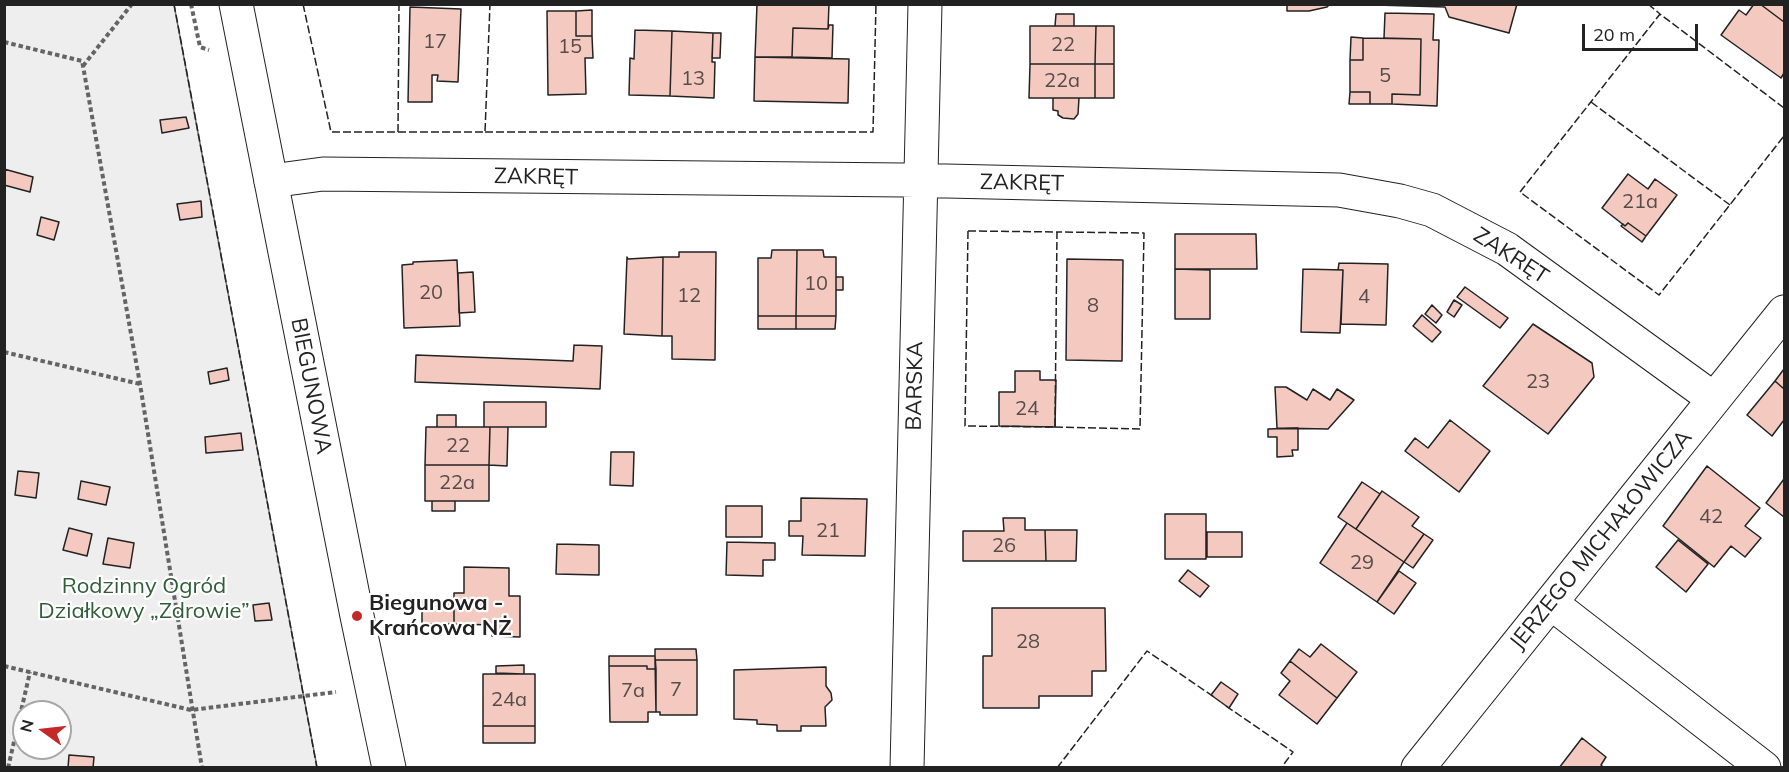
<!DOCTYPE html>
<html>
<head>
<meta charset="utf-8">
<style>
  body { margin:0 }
  #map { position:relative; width:1789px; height:772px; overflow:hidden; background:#fff; font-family:Mulish,sans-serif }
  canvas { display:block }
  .frame { position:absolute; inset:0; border:6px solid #222; pointer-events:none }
  .north { position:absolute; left:12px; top:700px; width:60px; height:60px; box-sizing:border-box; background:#fff; border:2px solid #a7a7a7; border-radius:50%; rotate:285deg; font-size:16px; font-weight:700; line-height:24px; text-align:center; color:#222 }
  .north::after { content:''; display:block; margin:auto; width:21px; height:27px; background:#c62828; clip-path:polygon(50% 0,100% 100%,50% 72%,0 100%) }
  .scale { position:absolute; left:1582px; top:24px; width:116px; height:27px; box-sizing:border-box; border:3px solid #222; border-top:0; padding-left:8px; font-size:18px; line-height:21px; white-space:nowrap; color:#222; -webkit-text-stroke:4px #fff; paint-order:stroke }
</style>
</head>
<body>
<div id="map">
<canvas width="1789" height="772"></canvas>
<div class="frame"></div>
<div class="north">N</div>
<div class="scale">20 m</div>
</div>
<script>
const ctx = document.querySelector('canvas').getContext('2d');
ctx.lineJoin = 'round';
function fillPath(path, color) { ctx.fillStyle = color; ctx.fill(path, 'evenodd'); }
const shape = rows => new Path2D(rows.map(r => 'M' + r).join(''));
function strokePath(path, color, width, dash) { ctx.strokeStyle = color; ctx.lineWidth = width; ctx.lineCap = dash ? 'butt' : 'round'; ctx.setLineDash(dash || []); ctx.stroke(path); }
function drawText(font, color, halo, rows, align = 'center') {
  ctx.font = font + ' Mulish,sans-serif'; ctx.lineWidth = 4.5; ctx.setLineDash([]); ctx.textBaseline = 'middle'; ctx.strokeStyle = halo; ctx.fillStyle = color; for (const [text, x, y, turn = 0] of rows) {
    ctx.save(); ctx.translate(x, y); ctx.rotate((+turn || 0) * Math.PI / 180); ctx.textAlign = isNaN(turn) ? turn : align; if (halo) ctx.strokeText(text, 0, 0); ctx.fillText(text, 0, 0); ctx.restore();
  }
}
const green = shape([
  [4,5,174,5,317,767,5,767,4,5],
  [24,712,60,712,60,748,24,748,24,712]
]);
fillPath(green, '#eee');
strokePath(green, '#6f6f6f', 1.5);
const building = shape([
  [757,4,829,4,828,29,793,28,792,57,755,57,757,4],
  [1287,4,1330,4,1327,7,1309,11,1287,11,1287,4],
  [1517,4,1509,33,1449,17,1445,7,1375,5,1517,4],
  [1754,4,1760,4,1784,22,1784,73,1781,78,1721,35,1739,10,1746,15,1754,4],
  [1760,4,1784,4,1784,22,1760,4],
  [410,7,461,9,458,82,437,81,438,75,432,75,432,102,408,102,410,7],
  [592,10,592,36,576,36,576,11,592,10],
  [547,11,576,11,576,36,592,36,593,58,585,58,586,94,548,95,547,11],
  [1385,13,1434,14,1433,40,1439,40,1437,106,1392,104,1392,94,1420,95,1421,39,1384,38,1385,13],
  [1056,14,1074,14,1074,26,1055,26,1056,14],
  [829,25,833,25,832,58,792,57,793,28,828,29,829,25],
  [1030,26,1096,26,1095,64,1030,64,1030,26],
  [1096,26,1114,26,1114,64,1095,64,1096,26],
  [635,30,672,31,670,96,629,95,630,58,634,59,635,30],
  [672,31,713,33,712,62,715,62,714,98,670,96,672,31],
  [713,33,721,33,720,58,712,58,713,33],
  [1351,37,1363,38,1363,60,1350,60,1351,37],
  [1363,38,1421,39,1420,95,1392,94,1392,104,1370,104,1370,92,1350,92,1350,60,1363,60,1363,38],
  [755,57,849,59,848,103,754,101,755,57],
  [1030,64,1095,64,1095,98,1029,98,1030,64],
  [1095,64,1114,64,1114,98,1095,98,1095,64],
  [1350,92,1370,92,1370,104,1349,104,1350,92],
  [1053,98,1079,98,1078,114,1074,119,1063,118,1058,115,1058,111,1053,110,1053,98],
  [186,117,189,128,162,133,160,120,186,117],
  [4,169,33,177,30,192,4,185,4,169],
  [1628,174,1648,189,1655,179,1677,195,1646,236,1628,223,1625,226,1602,208,1628,174],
  [201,201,202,217,180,220,177,204,201,201],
  [41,217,59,222,54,240,37,235,41,217],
  [1628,223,1646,236,1642,242,1621,226,1623,224,1625,226,1628,223],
  [1175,234,1256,234,1257,269,1175,269,1175,234],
  [772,250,797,250,796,316,758,316,758,258,771,258,772,250],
  [797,250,823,250,824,257,836,257,836,316,796,316,797,250],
  [679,252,716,252,715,360,672,359,672,336,662,336,663,257,679,257,679,252],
  [627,257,628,259,663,257,662,336,624,334,627,257],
  [1067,259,1123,260,1122,361,1066,360,1067,259],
  [457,260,460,326,404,328,402,265,413,264,413,262,457,260],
  [1339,263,1388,264,1386,325,1341,324,1343,270,1338,270,1339,263],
  [1175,269,1210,270,1210,319,1175,319,1175,269],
  [1303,269,1343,270,1340,333,1301,332,1303,269],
  [473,272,475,312,459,313,458,273,473,272],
  [836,277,843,277,843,290,836,290,836,277],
  [1465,287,1508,318,1500,328,1457,297,1465,287],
  [1454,300,1462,305,1454,317,1447,312,1454,300],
  [1432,305,1442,315,1436,323,1425,314,1432,305],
  [1422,315,1441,332,1432,342,1413,326,1422,315],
  [758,316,796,316,796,329,758,329,758,316],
  [796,316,836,316,835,329,796,329,796,316],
  [1533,324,1592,363,1594,377,1548,434,1483,386,1533,324],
  [574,345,602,346,600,389,415,382,416,355,573,361,574,345],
  [227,368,229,380,210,384,208,372,227,368],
  [1784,369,1784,389,1775,381,1784,369],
  [1015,371,1040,371,1040,380,1056,380,1055,427,999,426,999,392,1015,392,1015,371],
  [1775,381,1784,389,1784,420,1772,436,1747,415,1775,381],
  [1275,387,1286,387,1307,400,1313,389,1330,400,1337,389,1354,400,1328,429,1277,428,1275,387],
  [484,402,546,402,546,427,484,427,484,402],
  [437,415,456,415,456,427,437,427,437,415],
  [1450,420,1490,451,1459,492,1405,451,1415,438,1428,448,1450,420],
  [426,427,490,427,489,465,425,465,426,427],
  [490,427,508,427,507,466,489,465,490,427],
  [1298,428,1298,450,1292,450,1293,456,1277,457,1277,437,1268,437,1268,429,1298,428],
  [241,433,243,450,206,453,205,437,241,433],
  [611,452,634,452,633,486,610,485,611,452],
  [425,465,489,465,489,501,425,501,425,465],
  [1707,466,1760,508,1745,526,1761,538,1745,557,1731,546,1714,567,1663,526,1707,466],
  [18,471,39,473,36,498,15,495,18,471],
  [1784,479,1784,517,1766,503,1784,479],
  [81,481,110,487,106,505,78,499,81,481],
  [1362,482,1380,494,1356,529,1338,517,1362,482],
  [1382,491,1419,517,1412,526,1424,534,1404,562,1356,529,1382,491],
  [801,498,867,499,865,556,802,555,803,536,789,536,789,521,801,521,801,498],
  [432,501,455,501,455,511,432,511,432,501],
  [726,506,762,506,762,537,726,537,726,506],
  [1165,514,1206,514,1206,559,1165,559,1165,514],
  [1003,518,1025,518,1025,530,1045,530,1046,561,963,561,963,531,1004,531,1003,518],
  [1347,523,1404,562,1377,602,1320,563,1347,523],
  [69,528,92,534,87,556,63,550,69,528],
  [1045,530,1077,530,1076,561,1046,561,1045,530],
  [1207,532,1242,532,1242,557,1207,557,1207,532],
  [1424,534,1433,540,1413,568,1404,562,1424,534],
  [108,538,134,543,130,568,103,564,108,538],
  [1678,540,1708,564,1686,592,1656,567,1678,540],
  [727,542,775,543,775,560,763,560,763,576,726,575,727,542],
  [557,544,599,545,599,575,556,574,557,544],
  [464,567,509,568,509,596,520,596,520,637,492,636,493,625,454,624,454,593,464,593,464,567],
  [1188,570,1209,586,1200,597,1179,581,1188,570],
  [1399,571,1416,583,1394,614,1377,602,1399,571],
  [422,601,454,601,454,624,422,624,422,601],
  [269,603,272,620,255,621,253,605,269,603],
  [992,608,1105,608,1106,671,1092,671,1092,696,1039,696,1039,708,983,708,983,656,992,656,992,608],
  [1321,644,1357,672,1337,698,1290,661,1299,649,1310,657,1321,644],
  [655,649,696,649,697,660,655,660,655,649],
  [609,656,655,656,656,669,647,669,647,666,609,666,609,656],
  [655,660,697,660,697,715,660,715,660,712,656,712,655,660],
  [1290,661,1337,698,1317,724,1279,695,1290,681,1281,673,1290,661],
  [524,665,524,674,496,673,496,666,524,665],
  [609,666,647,666,647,669,656,669,656,712,648,712,648,722,610,722,609,666],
  [826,667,826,686,831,693,832,700,825,707,826,726,801,726,801,731,777,731,777,725,757,724,757,720,734,719,734,670,826,667],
  [483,674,535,674,535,726,483,726,483,674],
  [1221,682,1238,694,1229,708,1211,695,1221,682],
  [483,726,535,726,535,743,483,743,483,726],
  [1582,738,1606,757,1601,765,1604,768,1559,768,1582,738],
  [69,755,94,757,93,768,68,768,69,755]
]);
fillPath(building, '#f3c9c0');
strokePath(building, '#222', 1.5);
const street = shape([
  [271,181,323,174,903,180,1339,190,1400,201,1432,210,1507,249,1714,399],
  [1551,603,1764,768],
  [907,768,925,4],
  [1418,768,1784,312]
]);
const secondary = shape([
  [236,4,357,616,389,768]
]);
strokePath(street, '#222', 35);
strokePath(secondary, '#222', 35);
strokePath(shape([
  [191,4,200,47,209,50],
  [4,42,82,61,83,66,140,384,202,768],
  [83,66,132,4],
  [4,352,140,384],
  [4,666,191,710,336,692],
  [8,768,30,672]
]), '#646464', 4, [4.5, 3]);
strokePath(street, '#fff', 33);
strokePath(secondary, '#fff', 33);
strokePath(shape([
  [174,4,317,768],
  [303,4,331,132,485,132,490,4],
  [1648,4,1660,14],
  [1591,102,1730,205],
  [1784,108,1660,14,1520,192,1659,295,1784,136],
  [398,132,399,4],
  [485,132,873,132,876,4],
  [968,231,1057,232,1055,427,965,426,968,231],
  [1055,427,1140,429,1144,233,1057,232],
  [1226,706,1293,752,1281,768],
  [1057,768,1147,651,1214,697]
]), '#222', 1.5, [8, 3]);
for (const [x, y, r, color] of [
  [357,616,6,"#c62828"]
]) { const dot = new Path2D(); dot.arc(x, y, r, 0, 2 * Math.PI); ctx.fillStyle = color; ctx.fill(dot); strokePath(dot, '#fff', 2); }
drawText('20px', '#564c4a', null, [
  ["17",435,42],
  ["22",1063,45],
  ["15",570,47],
  ["5",1385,76],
  ["13",693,79],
  ["22a",1062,81],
  ["21a",1640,202],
  ["10",816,284],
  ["20",431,293],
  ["12",689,296],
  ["4",1364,297],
  ["8",1093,306],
  ["23",1538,382],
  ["24",1027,409],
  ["22",458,446],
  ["22a",457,483],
  ["42",1711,517],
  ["21",828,531],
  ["26",1004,546],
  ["29",1362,563],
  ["28",1028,642],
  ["7",676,690],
  ["7a",633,691],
  ["24a",509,700]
]);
drawText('22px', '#222', '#fff', [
  ["ZAKRĘT",536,177,1],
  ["ZAKRĘT",1022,183,1],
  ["ZAKRĘT",1511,256,33],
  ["BIEGUNOWA",311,386,79],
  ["BARSKA",915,386,-89],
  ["JERZEGO MICHAŁOWICZA",1601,540,-51]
]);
drawText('22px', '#2f5e38', '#fff', [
  ["Rodzinny Ogród",144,586],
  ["Działkowy „Zdrowie”",144,611]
]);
drawText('bold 22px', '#222', '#fff', [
  ["Biegunowa -",369,603],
  ["Krańcowa NŻ",369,628]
], 'left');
</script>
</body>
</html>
